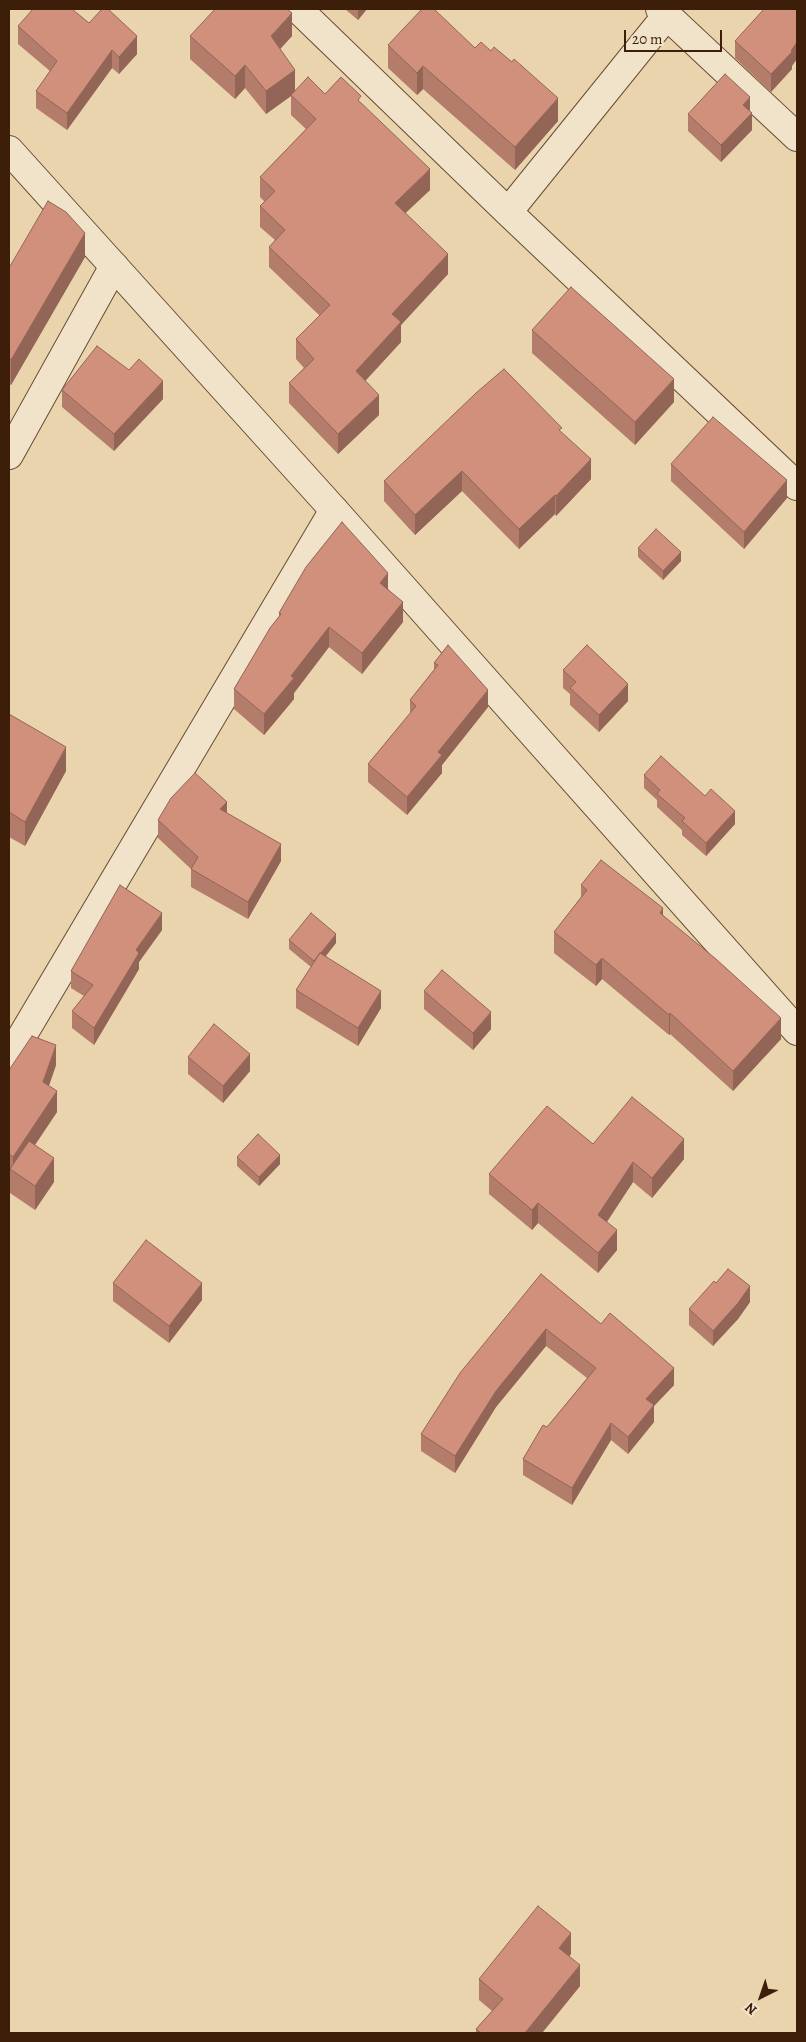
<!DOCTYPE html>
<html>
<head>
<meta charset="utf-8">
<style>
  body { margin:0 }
  #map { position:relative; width:806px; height:2042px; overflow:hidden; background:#ead4ad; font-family:Alegreya,serif }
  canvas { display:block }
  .frame { position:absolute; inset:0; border:10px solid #3d1e09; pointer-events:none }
  .north { position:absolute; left:736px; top:1972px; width:50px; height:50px; -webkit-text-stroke:4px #f1e3ca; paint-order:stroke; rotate:221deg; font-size:14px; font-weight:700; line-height:20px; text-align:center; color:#3d1e09 }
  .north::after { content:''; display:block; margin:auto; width:18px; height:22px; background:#3d1e09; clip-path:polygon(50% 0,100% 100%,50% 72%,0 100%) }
  .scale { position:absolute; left:624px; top:30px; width:98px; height:22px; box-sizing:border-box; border:2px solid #3d1e09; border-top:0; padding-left:6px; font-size:15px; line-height:18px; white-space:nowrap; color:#3d1e09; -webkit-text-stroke:4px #f1e3ca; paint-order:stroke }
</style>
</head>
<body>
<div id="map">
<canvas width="806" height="2042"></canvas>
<div class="frame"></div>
<div class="north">N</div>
<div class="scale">20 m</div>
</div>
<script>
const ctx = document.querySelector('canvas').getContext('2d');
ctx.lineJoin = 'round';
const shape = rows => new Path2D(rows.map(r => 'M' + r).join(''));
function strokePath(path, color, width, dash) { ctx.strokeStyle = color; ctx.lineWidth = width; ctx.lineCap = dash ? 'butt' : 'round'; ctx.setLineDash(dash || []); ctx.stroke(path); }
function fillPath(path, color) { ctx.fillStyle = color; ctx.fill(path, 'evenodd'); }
const minor = shape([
  [298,9,508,212,797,486],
  [660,9,797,137],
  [508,212,667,15],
  [9,455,114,266],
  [9,1058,334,510]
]);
const tertiary = shape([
  [9,150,334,510,797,1031]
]);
strokePath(minor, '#684c32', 30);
strokePath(tertiary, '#684c32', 30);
strokePath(minor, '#f1e3ca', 28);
strokePath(tertiary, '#f1e3ca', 28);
fillPath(shape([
  [345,9,367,9,358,20],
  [89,23,137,54,119,74,112,68,67,130,36,108,36,91,50,71,18,44,18,26],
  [190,36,292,36,280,49,295,90,325,94,361,103,430,190,405,213,448,274,401,325,401,342,365,381,379,415,338,454,289,403,289,383,304,368,296,359,296,339,320,316,269,267,269,247,275,240,260,227,260,206,265,202,260,197,260,177,306,129,291,115,291,96,266,114,245,88,235,99,190,59],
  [735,41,792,66,792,69,771,92,735,58],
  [388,45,475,48,558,121,515,170,423,89,417,95,388,68],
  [750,112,752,130,721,162,688,131,688,114],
  [85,257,11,385,9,384,9,268],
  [532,330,674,402,635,445,532,353],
  [62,390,163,399,114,451,62,407],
  [562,433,591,479,556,516,555,514,519,549,462,491,415,535,384,501,384,481],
  [671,464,787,498,744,549,671,481],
  [638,548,681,561,663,580,638,557],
  [388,589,403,622,362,674,329,647,294,693,294,699,264,735,234,709,234,689,279,617,279,613],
  [448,645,488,707,442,765,442,773,407,815,368,782,368,764,410,714,410,700,434,670,434,663],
  [563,670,628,701,599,732,570,705,570,694,563,688],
  [9,714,66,771,25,846,9,837],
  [644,775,735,824,706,856,682,835,682,830,657,807,657,800,644,788],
  [227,813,281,861,248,919,191,887,191,869,158,838,158,820],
  [581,885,663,915,781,1039,733,1091,670,1034,669,1035,602,979,596,986,554,953,554,932,581,897],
  [162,930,139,962,139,969,94,1045,72,1028,72,1011,84,996,71,988,71,971],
  [289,940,336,943,326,956,381,1008,358,1046,296,1008,296,990,311,967,289,949],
  [424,991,491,1029,473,1050,424,1009],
  [188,1057,250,1071,223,1103,188,1074],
  [56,1065,49,1086,57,1112,35,1145,54,1182,35,1210,10,1193,10,1175,9,1174,9,1070],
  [593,1144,684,1159,652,1198,633,1182,607,1222,617,1250,598,1273,538,1223,532,1230,489,1194,489,1174],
  [237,1157,280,1164,259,1186,237,1166],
  [541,1274,674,1385,654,1406,654,1422,628,1454,611,1440,572,1505,523,1475,523,1459,547,1427,587,1378,546,1346,496,1407,455,1473,421,1451,421,1434],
  [113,1283,202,1300,169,1343,113,1301],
  [716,1283,750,1302,738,1319,713,1346,689,1325,689,1309],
  [571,1954,569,1956,580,1986,542,2033,476,2033,476,2029,492,2011,479,2000,479,1979]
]), '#b37c6b');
fillPath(shape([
  [358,9,367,9,358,20],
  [292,13,292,36,271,59,271,36],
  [137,36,137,54,119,74,119,57],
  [797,42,797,59,792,66,792,69,771,92,771,74],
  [112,50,112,68,67,130,67,113],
  [245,65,245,88,235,99,235,76],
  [423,66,423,89,417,95,417,73],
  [295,70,295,93,291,95,291,96,266,114,266,91],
  [750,97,750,114,752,113,752,130,721,162,721,145,743,105],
  [558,98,558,121,515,170,515,147],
  [430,169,430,190,395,223,395,203],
  [85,233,85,257,11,385,11,360],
  [448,254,448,274,401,325,401,342,356,391,356,371,392,314],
  [674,379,674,402,635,445,635,422],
  [163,381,163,399,114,451,114,434],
  [379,395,379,415,338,454,338,434],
  [591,459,591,479,556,516,556,496],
  [462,471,462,491,415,535,415,515],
  [787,480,787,498,744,549,744,532],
  [555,495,555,514,519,549,519,529],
  [681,552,681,561,663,580,663,571],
  [388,573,388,594,380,583],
  [403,602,403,622,362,674,362,653],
  [329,627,329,647,294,693,294,699,264,735,264,714,291,676],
  [628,684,628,701,599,732,599,715],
  [488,690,488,707,442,765,442,773,407,815,407,797,438,752],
  [66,747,66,771,25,846,25,822],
  [227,802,227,820,220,809],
  [735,811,735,824,706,856,706,843],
  [281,844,281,861,248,919,248,902],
  [663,908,663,929,660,913],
  [162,913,162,930,139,962,139,969,94,1045,94,1028,136,950],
  [336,934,336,943,314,970,314,961],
  [602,958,602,979,596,986,596,965],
  [381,991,381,1008,358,1046,358,1028],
  [491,1012,491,1029,473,1050,473,1033],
  [670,1013,670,1034,669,1035,669,1015],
  [781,1018,781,1039,733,1091,733,1071],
  [56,1045,56,1065,43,1102,43,1082],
  [250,1054,250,1071,223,1103,223,1086],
  [57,1091,57,1112,16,1173,13,1171,13,1157],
  [684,1139,684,1159,652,1198,652,1178],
  [280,1155,280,1164,259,1186,259,1177],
  [54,1158,54,1182,35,1210,35,1186],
  [633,1162,633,1182,598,1235,598,1215],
  [538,1203,538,1223,532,1230,532,1210],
  [617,1230,617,1250,598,1273,598,1253],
  [202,1283,202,1300,169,1343,169,1326],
  [750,1286,750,1302,738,1319,713,1346,713,1331],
  [546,1329,546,1346,496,1407,455,1473,455,1456,496,1391],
  [674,1368,674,1385,654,1406,654,1422,628,1454,628,1437,646,1399],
  [611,1423,611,1440,572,1505,572,1488],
  [571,1933,571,1954,559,1969,559,1948],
  [580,1965,580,1986,542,2033,525,2033]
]), '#926557');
const building = shape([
  [33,9,72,9,89,23,102,9,108,9,137,36,119,57,112,50,67,113,36,91,57,61,18,26,33,9],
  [215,9,287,9,292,13,271,36,295,70,266,91,245,65,235,76,190,36,215,9],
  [422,9,434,9,475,48,481,42,491,51,494,47,512,62,514,59,558,98,515,147,423,66,417,73,388,45,422,9],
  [764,9,797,9,797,42,791,51,792,52,771,74,735,41,764,9],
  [725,74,750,97,743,105,752,113,721,145,688,114,725,74],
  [308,77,325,94,341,77,361,96,358,100,430,169,395,203,448,254,392,314,401,322,356,371,379,395,338,434,289,383,314,359,296,339,330,305,269,247,285,230,260,206,275,191,260,177,316,119,291,95,308,77],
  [48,201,66,212,85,233,11,360,9,359,9,268,48,201],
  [571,287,674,379,635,422,532,330,571,287],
  [97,346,129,370,139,359,163,381,114,434,62,390,97,346],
  [504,369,562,428,559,430,591,459,556,496,555,495,519,529,462,471,415,515,384,481,476,393,504,369],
  [713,417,787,480,744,532,671,464,713,417],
  [342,522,388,573,380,583,403,602,362,653,329,627,291,676,294,678,264,714,234,689,270,628,281,614,279,613,306,567,342,522],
  [656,529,681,552,663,571,638,548,656,529],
  [448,645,488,690,438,752,442,755,407,797,368,764,416,706,410,700,438,665,434,663,448,645],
  [587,645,628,684,599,715,570,688,576,682,563,670,587,645],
  [9,714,66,747,25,822,9,812,9,714],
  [661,756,705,796,711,789,735,811,706,843,682,821,685,818,657,794,660,790,644,775,661,756],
  [195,773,227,802,220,809,281,844,248,902,191,869,198,857,158,820,171,798,195,773],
  [601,860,663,908,660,913,716,959,781,1018,733,1071,670,1013,669,1015,602,958,596,965,554,932,587,890,581,885,601,860],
  [120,885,162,913,136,950,139,953,94,1028,72,1011,93,985,71,971,120,885],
  [311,913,336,934,321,953,320,953,314,961,289,940,311,913],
  [320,953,381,991,358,1028,296,990,320,953],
  [442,970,491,1012,473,1033,424,991,442,970],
  [214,1024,250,1054,223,1086,188,1057,214,1024],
  [32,1036,56,1045,43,1082,57,1091,13,1157,9,1154,9,1070,32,1036],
  [632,1097,684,1139,652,1178,633,1162,598,1215,617,1230,598,1253,538,1203,532,1210,489,1174,547,1106,593,1144,632,1097],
  [258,1134,280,1155,259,1177,237,1157,258,1134],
  [29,1141,54,1158,35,1186,10,1169,29,1141],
  [146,1240,202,1283,169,1326,113,1283,146,1240],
  [728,1269,750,1286,738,1303,713,1331,689,1309,714,1281,716,1283,728,1269],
  [541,1274,601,1324,610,1313,674,1368,646,1399,654,1405,628,1437,611,1423,572,1488,523,1459,543,1425,547,1427,596,1368,546,1329,496,1391,455,1456,421,1434,460,1373,541,1274],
  [538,1906,571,1933,559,1948,580,1965,525,2033,481,2033,476,2029,503,1999,479,1979,538,1906]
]);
fillPath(building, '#d0907c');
strokePath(building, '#926557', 1);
</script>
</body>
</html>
